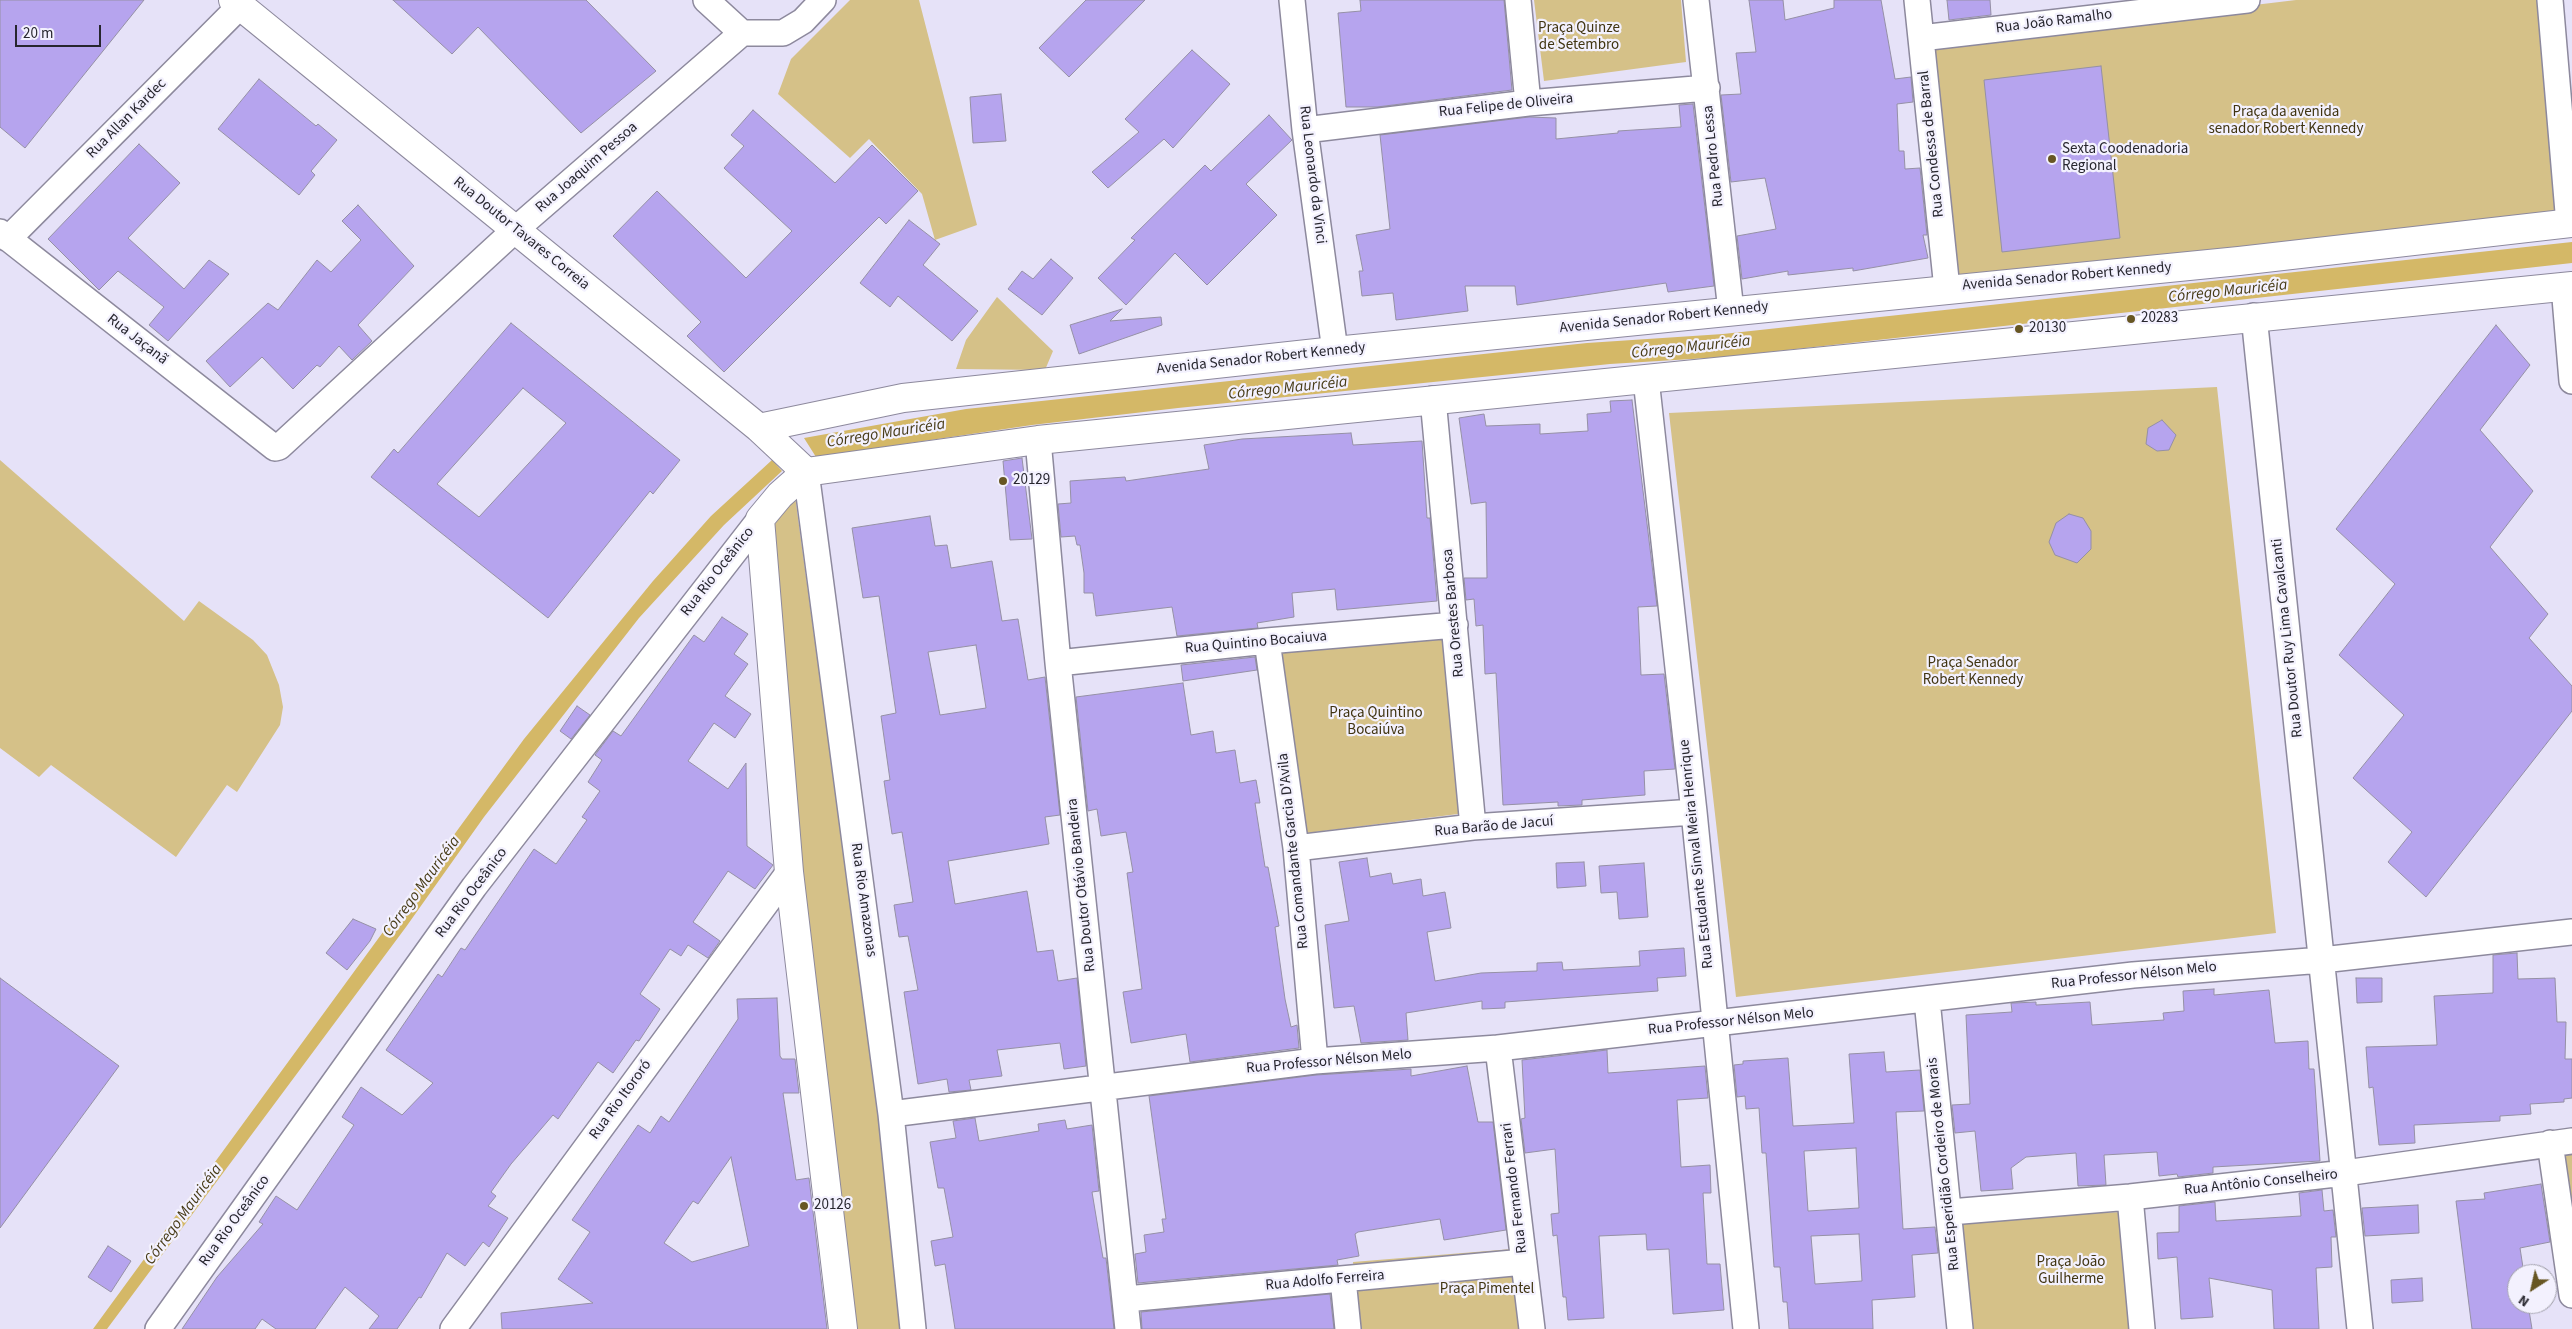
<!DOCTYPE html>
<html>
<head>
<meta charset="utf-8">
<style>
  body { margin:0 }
  #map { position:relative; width:2572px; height:1329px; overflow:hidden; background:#e6e2f8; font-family:"Source Sans 3",sans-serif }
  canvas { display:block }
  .north { position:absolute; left:2507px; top:1264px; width:50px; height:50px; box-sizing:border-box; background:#f3f1fe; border:1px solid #a1a0ab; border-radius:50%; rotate:215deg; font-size:14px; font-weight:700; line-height:20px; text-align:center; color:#27262e }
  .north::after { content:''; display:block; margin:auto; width:18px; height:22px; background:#675623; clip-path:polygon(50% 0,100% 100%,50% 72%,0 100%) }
  .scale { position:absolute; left:15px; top:25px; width:86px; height:22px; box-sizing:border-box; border:2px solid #27262e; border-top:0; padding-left:6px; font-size:15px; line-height:18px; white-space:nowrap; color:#27262e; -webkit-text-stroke:4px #f3f1fe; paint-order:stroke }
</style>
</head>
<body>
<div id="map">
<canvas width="2572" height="1329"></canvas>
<div class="north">N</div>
<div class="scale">20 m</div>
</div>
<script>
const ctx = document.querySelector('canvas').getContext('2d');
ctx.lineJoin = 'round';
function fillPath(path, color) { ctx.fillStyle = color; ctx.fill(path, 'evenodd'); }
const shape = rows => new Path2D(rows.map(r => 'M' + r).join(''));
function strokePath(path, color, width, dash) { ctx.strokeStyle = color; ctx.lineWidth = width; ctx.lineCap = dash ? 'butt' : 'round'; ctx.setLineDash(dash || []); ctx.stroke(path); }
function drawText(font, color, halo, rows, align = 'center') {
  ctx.font = font + ' "Source Sans 3",sans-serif'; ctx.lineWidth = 4.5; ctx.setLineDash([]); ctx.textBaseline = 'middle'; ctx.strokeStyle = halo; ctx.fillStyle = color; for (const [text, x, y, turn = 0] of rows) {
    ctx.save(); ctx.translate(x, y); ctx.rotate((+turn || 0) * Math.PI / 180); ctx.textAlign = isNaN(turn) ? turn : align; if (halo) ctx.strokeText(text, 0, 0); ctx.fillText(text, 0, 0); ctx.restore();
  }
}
fillPath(shape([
  [850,0,919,0,977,225,935,240,922,194,869,139,850,158,778,94,791,59],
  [1534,0,1681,0,1686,62,1544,81],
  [2296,0,2545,0,2560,211,1958,281,1930,44],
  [997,297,1053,351,1045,370,956,369,966,340],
  [2217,387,2276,933,1736,997,1669,413],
  [0,460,184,621,199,601,253,640,267,655,279,685,283,707,280,725,237,792,227,785,176,857,51,765,39,777,0,748],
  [795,496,880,1120,901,1329,857,1329,801,862,772,528],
  [1456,623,1474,812,1299,834,1276,642],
  [2572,1150,2572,1216,2564,1151],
  [2125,1212,2136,1329,1967,1329,1958,1217],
  [1524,1248,1534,1329,1358,1329,1353,1262]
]), '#d5c188');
fillPath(shape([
  [2572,242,2572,263,1724,357,1610,364,1178,408,1032,425,816,457,804,438,966,409,1587,343,1723,334],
  [772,460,782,471,724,525,639,618,484,817,406,927,107,1329,93,1329,524,739,653,581,711,516]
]), '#d4b867');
const building = shape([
  [0,0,144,0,25,148,0,127,0,0],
  [393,0,586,0,656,71,581,133,478,27,452,54,393,0],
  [1086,0,1145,0,1069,77,1039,48,1086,0],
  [1360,0,1504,0,1512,90,1377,107,1346,107,1338,13,1361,11,1360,0],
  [1749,0,1783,0,1785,20,1834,8,1834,0,1881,0,1895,79,1911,77,1913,102,1897,104,1899,151,1904,151,1905,169,1920,168,1927,235,1923,235,1928,258,1853,271,1853,268,1788,275,1788,271,1742,279,1737,236,1776,229,1765,178,1731,182,1721,95,1741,94,1736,53,1756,52,1749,0],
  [1947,0,1990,0,1991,15,1949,20,1947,0],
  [1192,50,1230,84,1173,148,1164,139,1108,188,1092,172,1139,132,1125,119,1192,50],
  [2101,66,2120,238,2002,252,1984,80,2101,66],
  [259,79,316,126,318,124,337,140,311,171,315,175,299,195,218,129,259,79],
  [1001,94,1006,141,973,143,970,97,1001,94],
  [1693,104,1714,286,1668,292,1666,283,1517,305,1515,286,1465,286,1468,311,1396,320,1393,293,1362,296,1359,271,1363,271,1356,235,1390,229,1380,135,1529,117,1556,118,1556,139,1618,133,1618,131,1681,127,1679,105,1693,104],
  [753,110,835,183,872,145,918,191,886,224,879,217,724,372,687,336,701,322,613,236,657,191,746,278,792,231,724,168,744,146,731,135,753,110],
  [1269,115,1292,140,1246,184,1277,215,1207,285,1175,253,1126,305,1098,278,1135,240,1131,238,1205,165,1211,171,1269,115],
  [139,144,180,183,128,238,184,289,209,260,229,274,168,341,149,325,164,307,118,271,99,290,48,239,139,144],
  [358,205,414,266,358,325,372,341,352,360,339,346,320,367,317,365,293,389,262,357,230,387,206,361,268,303,278,310,317,260,331,272,361,240,342,221,358,205],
  [909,220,940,244,923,265,978,311,952,341,898,296,890,307,860,283,909,220],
  [1051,259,1073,278,1042,315,1008,289,1022,271,1033,279,1051,259],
  [1122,309,1110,321,1161,317,1162,325,1079,354,1070,325,1122,309],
  [511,323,680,460,653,494,650,491,548,618,371,477,394,449,398,453,511,323],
  [523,388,566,423,479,517,437,484,523,388],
  [2496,325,2530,365,2480,430,2533,491,2490,547,2548,614,2529,638,2572,686,2572,711,2426,897,2388,862,2412,832,2353,778,2404,715,2339,655,2395,584,2336,529,2496,325],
  [1632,400,1657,606,1638,607,1641,675,1664,674,1675,769,1644,771,1645,795,1582,800,1582,805,1558,806,1558,802,1503,805,1496,673,1485,674,1483,625,1476,626,1474,599,1466,600,1464,578,1487,578,1486,502,1471,504,1459,418,1484,414,1486,426,1540,424,1540,434,1588,431,1587,414,1611,412,1610,401,1632,400],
  [2162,420,2176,435,2169,450,2157,451,2146,444,2148,428,2162,420],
  [1351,433,1353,445,1422,441,1427,518,1430,518,1437,601,1337,610,1335,589,1292,593,1294,617,1257,623,1258,628,1177,636,1172,607,1096,616,1093,593,1084,593,1084,573,1080,545,1077,545,1075,536,1061,537,1058,504,1071,503,1070,481,1125,477,1126,481,1209,469,1204,445,1242,439,1351,433],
  [1022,458,1032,539,1010,540,1003,461,1022,458],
  [2069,514,2083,518,2091,531,2091,549,2077,563,2055,555,2049,542,2056,523,2069,514],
  [930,516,935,546,947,545,951,568,992,561,1002,621,1018,619,1028,680,1045,677,1060,815,1045,817,1049,844,948,861,955,904,1027,891,1037,952,1053,950,1058,981,1077,978,1086,1066,1064,1069,1060,1043,997,1050,1002,1076,969,1080,971,1090,949,1092,947,1079,918,1084,904,992,918,990,908,936,899,937,894,905,913,902,902,832,892,834,884,781,890,780,881,716,896,713,879,596,863,598,852,528,930,516],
  [976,645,986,708,940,715,928,652,976,645],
  [722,617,748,634,734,654,748,664,725,696,751,714,735,738,714,723,688,761,728,789,746,763,747,846,773,865,755,889,728,871,724,877,693,922,720,941,708,958,688,945,681,956,670,949,640,994,660,1009,639,1041,636,1040,613,1073,598,1062,558,1119,553,1115,511,1164,491,1192,496,1196,488,1206,508,1218,489,1247,483,1242,465,1266,447,1253,421,1298,419,1297,397,1329,369,1329,379,1316,345,1287,315,1329,276,1329,262,1319,255,1329,182,1329,217,1277,263,1224,259,1222,276,1196,297,1210,354,1125,342,1117,361,1087,402,1115,433,1083,386,1050,438,974,442,977,461,948,465,950,534,849,556,864,587,820,582,817,600,791,588,782,602,760,595,755,613,731,621,736,694,635,704,642,722,617],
  [1255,657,1257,670,1183,681,1181,665,1255,657],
  [1183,683,1191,735,1213,731,1216,753,1235,750,1240,783,1256,780,1260,803,1255,803,1265,867,1268,867,1279,926,1275,927,1285,999,1291,1027,1297,1025,1299,1048,1190,1062,1186,1034,1131,1043,1123,992,1142,989,1127,873,1133,872,1126,832,1101,836,1097,809,1088,811,1076,697,1183,683],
  [577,706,590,715,571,739,560,731,577,706],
  [1367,858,1370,877,1391,873,1393,884,1421,879,1423,896,1445,892,1451,928,1427,932,1435,981,1481,973,1537,971,1537,963,1562,962,1563,970,1640,966,1639,951,1684,948,1686,976,1657,978,1658,991,1505,1002,1505,1008,1482,1009,1482,1001,1406,1013,1408,1040,1361,1043,1354,1006,1334,1008,1325,925,1349,921,1339,862,1367,858],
  [1584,862,1586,886,1557,888,1556,863,1584,862],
  [1644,863,1648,917,1619,919,1617,892,1601,893,1599,866,1644,863],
  [353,919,376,929,370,941,347,970,326,953,353,919],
  [2517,953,2518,979,2555,978,2557,1022,2566,1022,2565,1059,2572,1059,2572,1098,2564,1099,2564,1102,2530,1104,2531,1114,2500,1116,2500,1121,2414,1125,2415,1143,2379,1145,2373,1087,2369,1088,2366,1047,2437,1045,2434,996,2493,993,2493,955,2517,953],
  [0,978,119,1066,0,1228,0,978],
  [2356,978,2382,978,2382,1002,2357,1003,2356,978],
  [2214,989,2214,995,2269,990,2275,1043,2308,1041,2309,1069,2314,1069,2320,1161,2213,1167,2213,1173,2178,1177,2177,1174,2159,1176,2157,1152,2104,1155,2106,1185,2078,1186,2076,1153,2026,1157,2011,1168,2013,1189,1981,1191,1975,1131,1955,1133,1952,1105,1970,1104,1966,1015,2012,1012,2011,1003,2014,1003,2036,1002,2036,1005,2090,1002,2092,1025,2164,1020,2163,1013,2184,1011,2183,991,2214,989],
  [777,998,780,1056,782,1059,795,1059,799,1093,783,1093,796,1180,809,1178,827,1329,502,1329,501,1313,593,1303,558,1279,590,1232,572,1220,638,1125,650,1133,661,1116,669,1122,738,1019,737,999,777,998],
  [731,1157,749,1246,692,1262,664,1243,693,1201,698,1204,731,1157],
  [1607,1050,1608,1073,1705,1066,1708,1098,1677,1100,1681,1167,1710,1165,1711,1193,1703,1193,1707,1264,1720,1264,1724,1310,1673,1314,1669,1249,1647,1250,1646,1234,1599,1236,1604,1318,1568,1320,1566,1297,1563,1297,1557,1235,1553,1236,1551,1214,1559,1213,1555,1149,1525,1153,1521,1119,1525,1118,1522,1060,1607,1050],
  [1884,1052,1886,1072,1920,1070,1924,1111,1896,1112,1903,1229,1935,1227,1938,1253,1912,1255,1915,1297,1872,1300,1873,1329,1789,1329,1787,1302,1783,1302,1780,1267,1774,1267,1766,1153,1762,1153,1759,1108,1746,1109,1745,1096,1737,1097,1734,1065,1743,1064,1743,1061,1788,1058,1793,1126,1854,1123,1849,1054,1884,1052],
  [1856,1148,1859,1208,1808,1211,1804,1151,1856,1148],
  [1859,1234,1862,1281,1815,1284,1811,1236,1859,1234],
  [1467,1066,1478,1122,1493,1122,1506,1230,1444,1240,1440,1219,1358,1232,1355,1234,1359,1256,1337,1260,1338,1265,1138,1283,1135,1254,1146,1252,1144,1235,1164,1232,1162,1219,1166,1219,1149,1096,1316,1075,1411,1069,1411,1076,1467,1066],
  [975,1118,979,1141,1039,1131,1038,1124,1065,1120,1067,1129,1092,1125,1099,1191,1092,1192,1103,1258,1106,1258,1114,1329,955,1329,945,1264,935,1266,931,1241,953,1237,944,1188,938,1188,930,1142,956,1138,953,1121,975,1118],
  [2541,1184,2550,1242,2520,1248,2524,1274,2517,1274,2517,1304,2528,1304,2532,1329,2472,1329,2456,1201,2485,1199,2484,1193,2541,1184],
  [2322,1190,2324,1211,2333,1210,2336,1237,2331,1237,2332,1267,2316,1268,2319,1329,2274,1329,2272,1290,2209,1278,2213,1317,2181,1319,2177,1257,2158,1259,2157,1233,2179,1232,2179,1206,2215,1202,2216,1221,2301,1216,2299,1193,2322,1190],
  [2418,1205,2419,1233,2365,1236,2362,1208,2418,1205],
  [108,1246,131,1261,111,1292,88,1277,108,1246],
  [2422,1278,2423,1301,2392,1303,2391,1280,2422,1278],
  [1330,1294,1334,1329,1142,1329,1141,1312,1330,1294]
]);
fillPath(building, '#b6a4ee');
strokePath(building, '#9590a5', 1);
const street = shape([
  [706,0,742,33],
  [1292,0,1305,130,1335,351],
  [1518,0,1528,103],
  [1696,0,1731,311],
  [1917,0,1947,289],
  [2550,0,2569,224],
  [1921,38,2247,0],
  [1305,130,1528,103,1707,88],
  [0,232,275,448,279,447,516,229,742,33,783,33,803,21,823,0],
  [8,239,240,6],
  [2564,286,2572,381],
  [2254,316,2360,1329],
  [1646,379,1694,812,1746,1329],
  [1433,399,1473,827],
  [1038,440,1058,663,1128,1329],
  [806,472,891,1114,913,1329],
  [1267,641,1296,848,1315,1061],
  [1058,663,1267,641,1455,625],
  [1296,848,1473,827,1694,812],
  [1927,1000,1960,1329],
  [1498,1048,1532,1329],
  [891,1114,1315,1061,1498,1048,2133,975,2322,960,2572,932],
  [2550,1143,2572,1295],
  [2130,1197,2142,1329],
  [1950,1212,2130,1197,2345,1173,2572,1141],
  [1343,1279,1348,1329],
  [1126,1299,1524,1262],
  [158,1329,474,887,760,519],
  [453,1329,789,872]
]);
const secondary = shape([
  [233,0,759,428,806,472],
  [759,428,903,398,1335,351,2239,261,2572,223],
  [806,472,1038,440,2572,286],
  [806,472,780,495,760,519,789,872,843,1329]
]);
strokePath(street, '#8d899d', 28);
strokePath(secondary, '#8d899d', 30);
strokePath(street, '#fff', 25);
strokePath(secondary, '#fff', 28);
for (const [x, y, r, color] of [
  [2052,159,5,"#675623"],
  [2131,319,5,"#675623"],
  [2019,329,5,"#675623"],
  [1003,481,5,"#675623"],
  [804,1206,5,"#675623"]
]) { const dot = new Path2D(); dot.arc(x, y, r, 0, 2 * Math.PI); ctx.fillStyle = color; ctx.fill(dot); strokePath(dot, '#f3f1fe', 2); }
drawText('15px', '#27262e', '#f3f1fe', [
  ["Rua João Ramalho",2054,22,-7],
  ["Rua Felipe de Oliveira",1506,106,-6],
  ["Rua Allan Kardec",127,119,-45],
  ["Rua Condessa de Barral",1932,144,-96],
  ["Rua Pedro Lessa",1714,156,-96],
  ["Rua Joaquim Pessoa",587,168,-41],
  ["Rua Leonardo da Vinci",1312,175,83],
  ["Rua Doutor Tavares Correia",521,234,39],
  ["Avenida Senador Robert Kennedy",2067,277,-5],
  ["Avenida Senador Robert Kennedy",1664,318,-6],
  ["Rua Jaçanã",137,340,38],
  ["Avenida Senador Robert Kennedy",1261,359,-6],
  ["Rua Rio Oceânico",718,572,-52],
  ["Rua Orestes Barbosa",1454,613,-95],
  ["Rua Doutor Ruy Lima Cavalcanti",2288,638,-96],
  ["Rua Quintino Bocaiuva",1256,643,-5],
  ["Rua Barão de Jacuí",1494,827,-5],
  ["Rua Comandante Garcia D'Avila",1294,851,-96],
  ["Rua Estudante Sinval Meira Henrique",1697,854,-96],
  ["Rua Doutor Otávio Bandeira",1082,885,-96],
  ["Rua Rio Oceânico",472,893,-53],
  ["Rua Rio Amazonas",863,900,82],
  ["Rua Professor Nélson Melo",2134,976,-6],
  ["Rua Professor Nélson Melo",1731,1022,-6],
  ["Rua Professor Nélson Melo",1329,1062,-5],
  ["Rua Rio Itororó",621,1100,-54],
  ["Rua Esperidião Cordeiro de Morais",1944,1164,-96],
  ["Rua Antônio Conselheiro",2261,1183,-6],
  ["Rua Fernando Ferrari",1515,1188,-97],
  ["Rua Rio Oceânico",235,1221,-54],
  ["Rua Adolfo Ferreira",1325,1281,-5]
]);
drawText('15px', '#403411', '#f3f1fe', [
  ["Praça Quinze",1579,29],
  ["de Setembro",1579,46],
  ["Praça da avenida",2286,113],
  ["senador Robert Kennedy",2286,130],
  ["Praça Senador",1973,664],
  ["Robert Kennedy",1973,681],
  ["Praça Quintino",1376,714],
  ["Bocaiúva",1376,731],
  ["Praça João",2071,1263],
  ["Guilherme",2071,1280],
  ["Praça Pimentel",1487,1290]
]);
drawText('15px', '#27262e', '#f3f1fe', [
  ["Sexta Coodenadoria",2062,150],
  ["Regional",2062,167],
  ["20283",2141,319],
  ["20130",2029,329],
  ["20129",1013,481],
  ["20126",814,1206]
], 'left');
drawText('italic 16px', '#473b17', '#f3f1fe', [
  ["Córrego Mauricéia",2228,292,-6],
  ["Córrego Mauricéia",1691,348,-6],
  ["Córrego Mauricéia",1288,389,-6],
  ["Córrego Mauricéia",886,434,-9],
  ["Córrego Mauricéia",422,887,-54],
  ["Córrego Mauricéia",184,1215,-54]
]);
</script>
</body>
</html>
